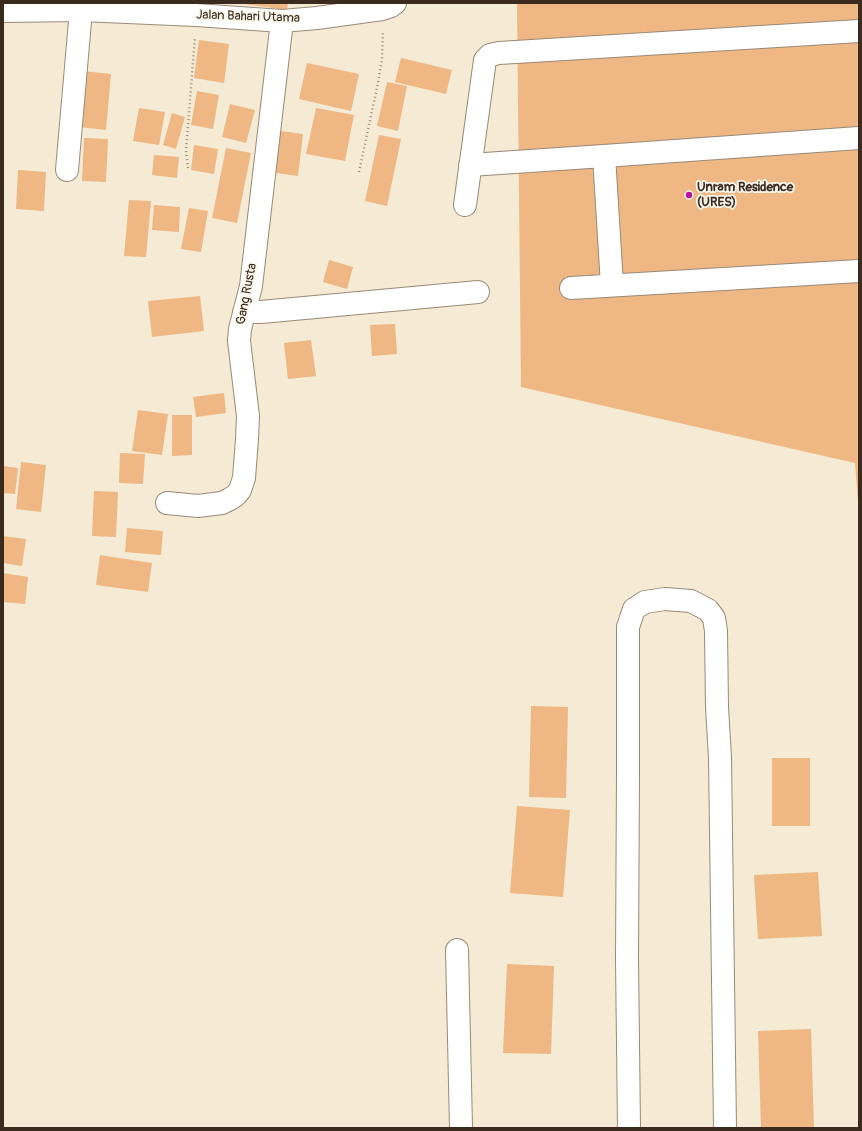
<!DOCTYPE html>
<html>
<head>
<meta charset="utf-8">
<style>
  body { margin:0 }
  #map { position:relative; width:862px; height:1131px; overflow:hidden; background:#f5ead3; font-family:Pangolin,sans-serif }
  canvas { display:block }
  .frame { position:absolute; inset:0; border:4px solid #3b2a1e; pointer-events:none }
</style>
</head>
<body>
<div id="map">
<canvas width="862" height="1131"></canvas>
<div class="frame"></div>
</div>
<script>
const ctx = document.querySelector('canvas').getContext('2d');
ctx.lineJoin = 'round';
function fillPath(path, color) { ctx.fillStyle = color; ctx.fill(path, 'evenodd'); }
const shape = rows => new Path2D(rows.map(r => 'M' + r).join(''));
function strokePath(path, color, width, dash) { ctx.strokeStyle = color; ctx.lineWidth = width; ctx.lineCap = dash ? 'butt' : 'round'; ctx.setLineDash(dash || []); ctx.stroke(path); }
function drawText(font, color, halo, rows, align = 'center') {
  ctx.font = font + ' Pangolin,sans-serif'; ctx.lineWidth = 3.5; ctx.setLineDash([]); ctx.textBaseline = 'middle'; ctx.strokeStyle = halo; ctx.fillStyle = color; for (const [text, x, y, turn = 0] of rows) {
    ctx.save(); ctx.translate(x, y); ctx.rotate((+turn || 0) * Math.PI / 180); ctx.textAlign = isNaN(turn) ? turn : align; if (halo) ctx.strokeText(text, 0, 0); ctx.fillText(text, 0, 0); ctx.restore();
  }
}
fillPath(shape([
  [244,3,288,3,287,10,244,4],
  [517,3,859,3,859,501,858,501,855,463,521,387],
  [199,40,229,44,224,83,194,78],
  [401,58,452,70,446,94,395,82],
  [307,63,359,74,351,111,299,99],
  [83,71,111,74,106,130,78,127],
  [387,82,407,86,398,131,377,126],
  [197,91,219,95,213,129,191,125],
  [230,104,255,110,246,143,222,137],
  [139,108,165,112,159,145,133,141],
  [316,108,354,115,345,161,306,154],
  [172,113,185,117,176,149,163,145],
  [274,130,303,134,298,176,269,172],
  [379,135,401,139,387,206,365,201],
  [84,138,108,139,106,182,82,181],
  [194,145,218,149,214,174,191,170],
  [226,148,251,153,237,223,212,218],
  [154,155,179,157,177,178,152,175],
  [18,170,46,172,44,211,16,209],
  [129,200,151,201,146,257,124,256],
  [154,205,180,207,179,232,152,230],
  [189,208,208,211,201,252,181,249],
  [329,260,353,267,347,289,323,282],
  [200,296,204,331,152,337,148,301],
  [395,324,397,354,372,356,370,325],
  [311,340,316,376,288,379,284,343],
  [224,393,226,413,196,417,193,397],
  [138,410,168,414,162,455,132,451],
  [172,415,192,415,192,455,172,456],
  [120,453,145,454,143,484,119,483],
  [21,462,46,465,41,512,16,509],
  [3,466,18,468,15,494,3,493],
  [94,491,118,492,116,537,92,536],
  [127,528,163,531,161,555,125,552],
  [3,536,26,539,22,566,3,563],
  [100,555,152,563,148,592,96,585],
  [3,573,28,577,25,604,3,602],
  [531,706,568,707,566,798,529,797],
  [772,758,810,758,810,826,772,826],
  [517,806,570,810,563,897,510,893],
  [818,872,822,936,758,939,754,875],
  [507,964,554,966,551,1054,503,1053],
  [811,1029,814,1128,761,1128,758,1031]
]), '#eeb784');
const minor = shape([
  [3,11,81,10,196,15,282,21,317,18,382,9,391,6,395,3],
  [604,156,612,285],
  [470,165,604,156,859,138],
  [67,170,81,10],
  [465,205,485,60,490,55,499,53,859,31],
  [571,288,859,271],
  [244,312,261,312,478,292],
  [167,503,198,506,222,503,230,499,236,495,240,490,244,478,247,439,248,416,239,341,240,329,251,286,282,21],
  [457,950,461,1128],
  [629,1128,627,959,628,774,628,627,634,609,645,602,665,599,691,601,708,610,714,618,716,631,717,707,720,758,725,1128]
]);
strokePath(minor, '#988a78', 24);
strokePath(shape([
  [188,168,186,151,195,37],
  [359,172,378,83,382,59,383,31]
]), '#988a78', 2.5, [1, 3]);
strokePath(minor, '#fff', 22);
for (const [x, y, r, color] of [
  [689,195,4,"#b5179e"]
]) { const dot = new Path2D(); dot.arc(x, y, r, 0, 2 * Math.PI); ctx.fillStyle = color; ctx.fill(dot); strokePath(dot, '#fbf7ec', 1.5); }
drawText('13px', '#3b2a1e', '#fbf7ec', [
  ["Jalan Bahari Utama",248,17,2],
  ["Gang Rusta",247,294,-79]
]);
drawText('bold 13px', '#3b2a1e', '#fbf7ec', [
  ["Unram Residence",697,188],
  ["(URES)",697,203]
], 'left');
</script>
</body>
</html>
